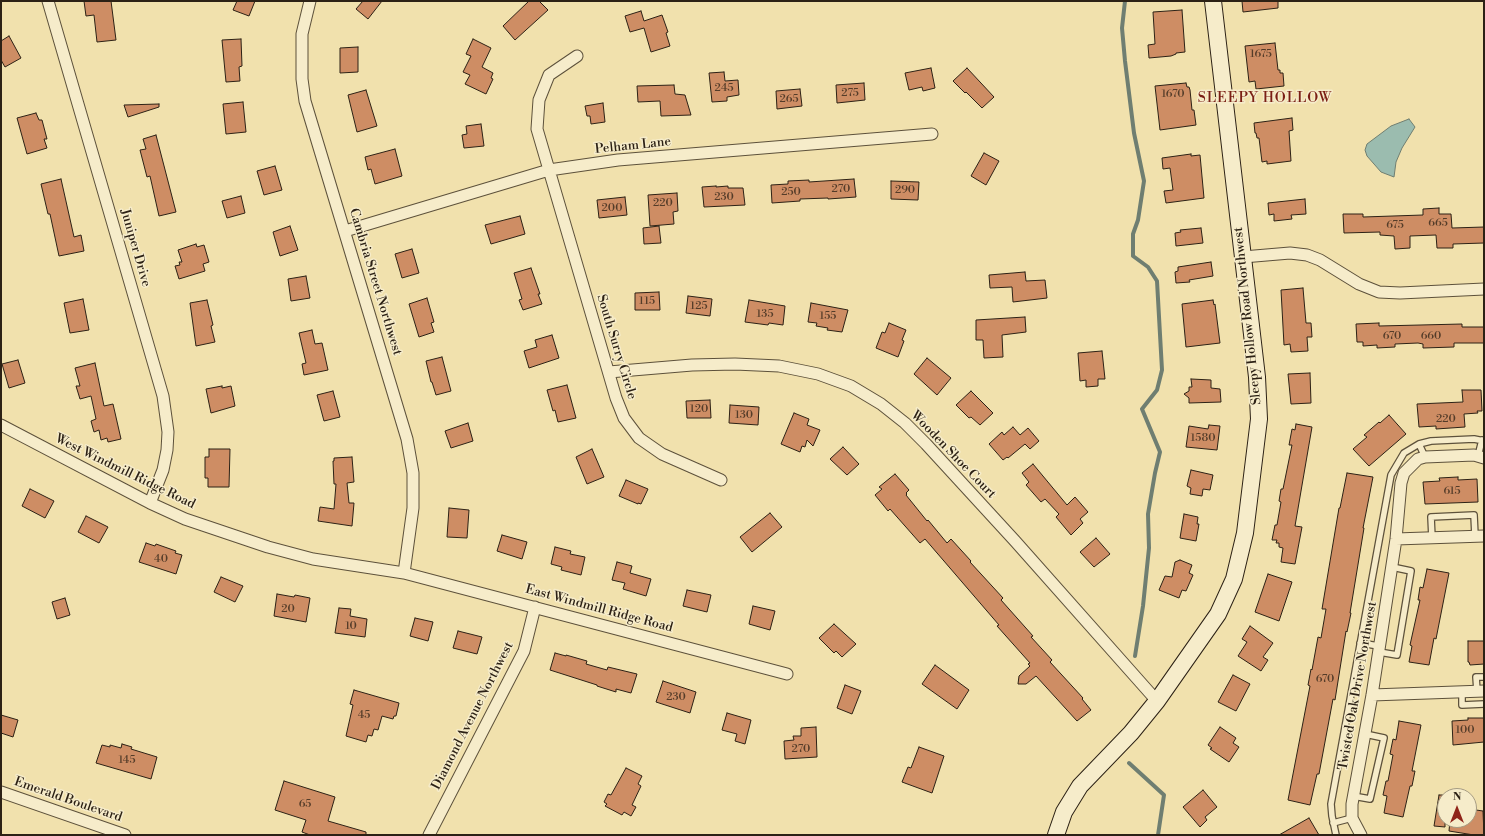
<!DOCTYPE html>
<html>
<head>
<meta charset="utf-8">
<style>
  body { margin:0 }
  #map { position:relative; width:1485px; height:836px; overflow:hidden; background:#f1e1ad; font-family:"Libre Bodoni",serif }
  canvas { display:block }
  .frame { position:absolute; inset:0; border:2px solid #2c2115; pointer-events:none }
  .north { position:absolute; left:1437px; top:788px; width:40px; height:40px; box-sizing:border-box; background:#f6ecca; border:1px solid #a59b82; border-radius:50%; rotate:0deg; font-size:11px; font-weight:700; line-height:16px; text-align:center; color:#2c2115 }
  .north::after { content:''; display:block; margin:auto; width:14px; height:18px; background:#8f2418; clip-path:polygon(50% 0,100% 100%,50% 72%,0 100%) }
</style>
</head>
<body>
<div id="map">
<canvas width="1485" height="836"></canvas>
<div class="frame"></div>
<div class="north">N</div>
</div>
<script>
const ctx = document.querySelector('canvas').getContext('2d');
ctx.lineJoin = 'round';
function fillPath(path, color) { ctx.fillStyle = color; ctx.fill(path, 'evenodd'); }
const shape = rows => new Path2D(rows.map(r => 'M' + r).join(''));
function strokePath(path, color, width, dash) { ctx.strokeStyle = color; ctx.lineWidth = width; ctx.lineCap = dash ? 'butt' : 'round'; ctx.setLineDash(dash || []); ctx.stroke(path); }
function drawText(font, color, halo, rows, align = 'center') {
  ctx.font = font + ' "Libre Bodoni",serif'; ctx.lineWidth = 3; ctx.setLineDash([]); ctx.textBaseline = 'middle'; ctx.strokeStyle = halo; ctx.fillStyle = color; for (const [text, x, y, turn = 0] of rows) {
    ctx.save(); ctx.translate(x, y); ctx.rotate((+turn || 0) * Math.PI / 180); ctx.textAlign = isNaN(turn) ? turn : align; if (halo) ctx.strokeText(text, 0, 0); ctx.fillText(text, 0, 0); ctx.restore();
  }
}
const water = shape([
  [1409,119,1415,127,1402,148,1396,162,1394,177,1381,172,1367,156,1365,150,1367,144,1391,126,1409,119]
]);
fillPath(water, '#9bbcaf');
strokePath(water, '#6f7e71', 1);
strokePath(shape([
  [1125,1,1122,28,1125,61,1134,133,1144,181,1138,220,1133,234,1133,256,1148,267,1157,281,1162,370,1157,390,1142,409,1160,452,1155,473,1148,514,1149,548,1143,606,1135,656],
  [1129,763,1164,795,1158,835]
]), '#6f7e71', 4);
const building = shape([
  [84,1,111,1,116,40,97,42,94,15,86,16,84,1],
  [237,1,255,1,249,16,233,10,237,1],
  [363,1,382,1,368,19,356,9,363,1],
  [529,1,539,1,548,10,515,40,503,26,529,1],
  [1242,1,1278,1,1278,8,1243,12,1242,1],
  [1182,10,1185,52,1176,53,1176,54,1171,56,1149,58,1148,45,1155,44,1153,12,1182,10],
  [641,11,644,21,662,15,668,32,666,33,670,46,651,52,644,28,630,32,625,16,641,11],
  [9,36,21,58,5,67,1,60,1,41,9,36],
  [241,39,242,66,239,67,240,81,226,82,222,40,241,39],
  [473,39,491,48,482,67,493,73,491,78,493,79,486,94,465,84,470,75,463,72,471,56,466,54,473,39],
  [1275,43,1278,70,1280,70,1280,73,1283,73,1284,86,1256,89,1255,81,1249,82,1245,46,1275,43],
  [358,47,358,72,340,73,340,48,358,47],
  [931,68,935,88,923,91,922,87,909,90,905,73,931,68],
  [967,68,994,97,982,108,966,92,965,93,953,81,967,68],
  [724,72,725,81,738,80,739,95,727,97,727,101,712,102,709,73,724,72],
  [864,83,865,100,837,103,836,85,864,83],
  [1186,83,1187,87,1189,87,1190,90,1192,110,1194,110,1196,125,1160,130,1155,86,1186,83],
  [674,85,675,94,685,95,691,115,661,116,660,101,638,102,637,86,674,85],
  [800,89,802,106,777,109,776,91,800,89],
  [366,90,377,126,357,132,348,95,366,90],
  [243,102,246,132,226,134,223,104,243,102],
  [603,103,605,122,591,124,590,116,587,116,585,106,603,103],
  [159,104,159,107,128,117,124,105,159,104],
  [36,113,39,120,42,120,47,139,44,139,47,148,27,154,17,118,36,113],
  [1292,118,1293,130,1289,131,1291,161,1267,164,1267,161,1262,162,1259,138,1257,138,1256,133,1255,133,1254,123,1292,118],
  [481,124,484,146,464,148,462,135,467,134,466,126,481,124],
  [156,135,176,212,159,216,150,176,147,177,140,150,146,149,143,139,156,135],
  [395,149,402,176,375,184,371,169,368,170,365,157,395,149],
  [984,153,999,161,986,185,971,176,984,153],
  [1191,154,1191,156,1200,155,1204,198,1166,203,1164,191,1173,190,1170,168,1163,169,1162,158,1191,154],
  [275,166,282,190,264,195,257,171,275,166],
  [61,179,74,237,81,235,84,251,59,256,50,214,48,214,41,184,61,179],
  [854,179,856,197,828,199,828,198,800,199,800,201,772,203,771,185,788,184,788,181,809,180,809,182,854,179],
  [891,181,919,182,918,200,891,199,891,181],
  [716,186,716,187,728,186,728,188,743,188,745,205,704,207,702,187,716,186],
  [677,193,678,211,673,212,674,224,650,226,648,195,677,193],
  [241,196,245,213,227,218,222,201,241,196],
  [625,197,627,215,599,218,597,200,625,197],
  [1305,199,1306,214,1291,215,1292,219,1274,221,1274,214,1269,215,1268,203,1305,199],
  [1439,208,1439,214,1451,214,1452,228,1484,227,1484,243,1453,244,1453,248,1437,248,1436,235,1410,236,1410,248,1395,249,1394,236,1380,235,1380,232,1344,233,1343,214,1363,214,1363,217,1423,215,1423,209,1439,208],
  [520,216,525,234,491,244,485,225,520,216],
  [290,226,298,250,280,256,273,232,290,226],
  [659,226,661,243,644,244,643,228,659,226],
  [1201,228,1203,243,1176,246,1175,233,1181,232,1180,230,1201,228],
  [196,244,197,247,204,245,209,262,203,264,205,271,179,279,175,266,180,265,179,262,182,262,178,250,196,244],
  [412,249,419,273,402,278,395,254,412,249],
  [1211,262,1213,276,1189,280,1190,282,1176,283,1175,272,1178,271,1178,267,1211,262],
  [531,268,540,294,538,294,542,304,523,310,519,300,522,299,514,273,531,268],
  [1025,272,1026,281,1045,280,1047,298,1013,302,1012,287,990,288,989,275,1025,272],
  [306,276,310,298,291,301,288,279,306,276],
  [1303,288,1306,323,1311,323,1312,337,1307,337,1308,351,1291,352,1290,344,1284,345,1281,290,1303,288],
  [659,292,660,310,635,310,635,293,659,292],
  [688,296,712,299,710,316,686,313,688,296],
  [427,298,434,322,431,323,434,332,419,337,409,304,427,298],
  [83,299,89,330,70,333,64,303,83,299],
  [207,300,213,325,211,326,215,342,196,346,190,303,207,300],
  [749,300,785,306,783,325,769,323,768,325,745,322,749,300],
  [1213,300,1214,305,1215,304,1220,343,1186,347,1182,304,1213,300],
  [811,303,848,310,842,332,827,330,828,328,816,326,817,323,808,322,811,303],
  [1025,317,1026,332,1002,335,1003,357,984,358,983,340,976,340,976,320,1025,317],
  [889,323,906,330,902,340,904,341,898,357,876,348,882,332,885,333,889,323],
  [1379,323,1379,326,1462,324,1462,327,1484,327,1484,343,1454,343,1454,347,1423,348,1423,344,1418,343,1395,344,1395,347,1377,348,1377,345,1363,346,1363,342,1357,342,1356,324,1379,323],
  [312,330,315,344,322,343,328,370,304,375,302,364,306,363,299,333,312,330],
  [552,335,559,358,529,368,524,351,537,347,535,340,552,335],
  [1102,351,1105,379,1098,379,1098,386,1086,387,1086,380,1080,381,1078,353,1102,351],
  [442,357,451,391,436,395,432,382,431,382,426,361,442,357],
  [927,358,951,378,937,395,914,374,927,358],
  [18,360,25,383,9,388,2,364,18,360],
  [95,363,104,406,113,404,121,439,108,442,107,438,101,440,99,430,94,432,91,421,96,419,91,396,80,399,76,386,80,386,75,368,95,363],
  [1310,373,1311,403,1291,404,1288,374,1310,373],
  [1191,379,1211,380,1211,388,1220,389,1221,402,1189,403,1189,398,1184,394,1189,391,1189,387,1192,387,1191,379],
  [567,385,576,418,558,422,555,410,553,411,547,390,567,385],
  [222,386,222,388,231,386,235,406,211,413,206,389,222,386],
  [1462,390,1481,390,1482,411,1477,411,1478,413,1464,414,1465,427,1436,429,1436,426,1419,427,1417,404,1463,402,1462,390],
  [333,391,340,417,324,421,317,395,333,391],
  [971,391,993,413,980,425,971,417,969,418,956,405,971,391],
  [710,400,711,418,687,418,686,401,710,400],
  [730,405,759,407,758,425,729,423,730,405],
  [794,413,809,419,807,425,820,430,813,446,807,440,805,447,802,446,800,452,781,444,794,413],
  [1389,415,1406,434,1369,466,1353,449,1367,437,1364,435,1379,422,1380,423,1389,415],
  [468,423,473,441,451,448,445,431,468,423],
  [1296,424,1312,427,1295,526,1302,527,1295,564,1281,562,1283,548,1279,547,1279,543,1276,543,1277,540,1272,540,1275,525,1277,525,1281,502,1279,501,1281,489,1283,489,1292,445,1289,445,1292,429,1295,430,1296,424],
  [1209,425,1220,426,1217,450,1186,447,1189,426,1208,429,1209,425],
  [1013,427,1020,435,1028,428,1039,441,1030,449,1025,444,1008,458,1007,457,1003,460,989,444,1002,432,1004,435,1013,427],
  [843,447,859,464,847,475,830,459,843,447],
  [209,449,230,449,229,487,208,487,208,478,205,478,205,457,209,457,209,449],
  [592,449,604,477,587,484,576,457,592,449],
  [352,457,354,482,347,483,349,503,354,503,352,526,318,521,320,507,334,509,336,484,334,484,333,461,334,461,334,458,352,457],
  [1033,464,1067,505,1075,497,1088,512,1080,519,1083,523,1071,535,1056,517,1059,514,1045,499,1041,502,1026,485,1029,482,1022,473,1033,464],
  [1191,470,1213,475,1210,490,1203,489,1202,496,1190,494,1191,488,1187,486,1191,470],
  [1347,473,1373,477,1363,528,1364,528,1350,613,1351,613,1347,632,1346,631,1335,700,1333,699,1319,774,1317,774,1310,805,1288,800,1310,686,1308,685,1311,669,1312,670,1318,637,1321,638,1326,609,1322,609,1339,508,1340,508,1347,473],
  [895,474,909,490,906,493,907,494,906,495,927,521,928,520,947,543,951,539,971,561,970,562,1003,598,1001,600,1033,636,1031,637,1052,660,1050,662,1083,698,1082,699,1091,710,1077,721,1036,676,1026,684,1018,684,1019,676,1030,666,1028,664,1030,663,997,626,999,625,925,539,920,543,890,509,888,511,875,495,882,489,879,487,895,474],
  [1458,477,1458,480,1477,479,1478,502,1425,504,1423,482,1440,481,1439,478,1458,477],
  [626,480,648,489,641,504,638,503,638,504,619,496,626,480],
  [30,489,54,501,45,518,22,506,30,489],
  [449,508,469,510,467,538,447,537,449,508],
  [770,513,782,527,752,552,740,537,770,513],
  [1184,514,1198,517,1197,524,1199,524,1196,541,1180,538,1184,514],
  [86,516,108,527,99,543,78,532,86,516],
  [502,535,527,542,522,559,497,551,502,535],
  [1096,538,1110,554,1094,567,1080,552,1096,538],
  [146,543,155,546,156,544,176,551,175,553,182,555,176,574,139,562,146,543],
  [555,547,571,551,570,554,585,557,581,575,561,570,562,567,551,564,555,547],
  [1180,560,1192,565,1189,573,1193,575,1186,591,1182,590,1179,598,1159,590,1165,576,1172,577,1175,562,1180,560],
  [617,562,632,566,630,573,651,579,646,596,623,589,625,583,612,580,617,562],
  [1427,569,1449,573,1436,639,1434,638,1429,665,1409,662,1412,646,1410,645,1420,600,1418,600,1420,587,1423,588,1427,569],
  [1268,574,1292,582,1279,621,1255,612,1268,574],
  [221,577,243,586,235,602,214,592,221,577],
  [687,590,711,595,707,612,683,606,687,590],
  [277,594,294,597,295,595,310,598,306,622,274,616,277,594],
  [65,598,70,615,57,619,52,602,65,598],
  [753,606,775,611,770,630,749,624,753,606],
  [339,608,351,609,350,616,367,619,365,637,335,633,339,608],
  [415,618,433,622,428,641,410,636,415,618],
  [834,624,856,644,842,657,836,651,834,653,819,638,834,624],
  [1250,626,1273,643,1263,657,1268,660,1261,671,1238,656,1247,642,1242,639,1250,626],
  [458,631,482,637,477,654,453,648,458,631],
  [1468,641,1484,641,1484,664,1470,665,1469,662,1468,662,1468,641],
  [555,653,566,656,566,655,587,661,586,664,607,670,608,667,637,674,631,693,616,689,616,692,597,686,597,685,550,670,555,653],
  [935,665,969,690,957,709,922,684,935,665],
  [1233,675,1250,684,1236,711,1218,702,1233,675],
  [663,681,696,692,690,713,656,702,663,681],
  [845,685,861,691,852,714,837,708,845,685],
  [354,690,399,703,396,716,394,716,393,719,382,716,378,730,374,729,372,736,368,735,366,742,346,736,353,705,350,704,354,690],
  [727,713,751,720,745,744,735,741,737,734,722,730,727,713],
  [1,715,18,720,13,737,1,733,1,715],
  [1468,718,1484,718,1484,742,1453,745,1452,721,1468,720,1468,718],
  [1399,721,1421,725,1412,771,1415,771,1412,786,1410,786,1403,817,1384,813,1387,796,1383,795,1386,781,1388,781,1393,755,1390,754,1393,739,1396,740,1399,721],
  [816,727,817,757,785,759,784,741,794,740,793,736,801,736,801,728,816,727],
  [1220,727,1236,738,1233,743,1239,747,1229,762,1210,749,1212,748,1208,745,1220,727],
  [122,744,132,747,131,749,157,757,151,779,96,763,102,745,110,747,110,745,121,748,122,744],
  [919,747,944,756,932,793,902,782,908,767,911,768,919,747],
  [626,768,642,776,638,784,641,786,632,805,636,807,631,816,624,812,622,815,605,806,607,804,604,802,608,794,611,795,626,768],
  [284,781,335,797,328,821,366,832,366,835,310,835,302,832,306,820,275,810,284,781],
  [1203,790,1217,807,1205,817,1207,820,1200,827,1183,807,1203,790],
  [1439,795,1445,795,1445,827,1434,826,1439,795],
  [1469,809,1483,811,1484,835,1474,835,1449,831,1450,820,1469,820,1469,809],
  [1309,818,1319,835,1279,835,1309,818]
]);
fillPath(building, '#ce8d64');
strokePath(building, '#2c2115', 1);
const lane = shape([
  [1419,444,1425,457],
  [1478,456,1482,440],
  [1432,538,1431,517,1474,515,1475,536],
  [1360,643,1379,646],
  [1379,652,1397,655,1411,571,1392,567],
  [1477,691,1476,677,1484,677],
  [1462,692,1462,705,1484,704],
  [1353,796,1370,799,1384,738,1365,734],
  [1333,823,1352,818],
  [1336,835,1332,816,1331,804,1391,475,1404,453,1419,444,1431,441,1474,439,1484,441]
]);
const street = shape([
  [48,1,163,396,168,432,167,450,163,470,150,503],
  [310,1,302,34,302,79,305,101,407,439,413,473,413,508,404,573],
  [577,56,549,75,539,100,537,129,616,398,624,418,639,438,662,454,721,480],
  [345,231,549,170,618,160,932,134],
  [1243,257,1290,253,1307,255,1320,260,1359,284,1379,292,1400,293,1484,289],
  [609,372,692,365,735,364,779,366,818,374,851,386,881,404,905,423,926,444,1015,541,1157,701],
  [1,425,150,503,185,519,268,547,313,559,404,573,787,674],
  [1396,539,1484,536],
  [1372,695,1484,691],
  [1,792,125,835],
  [429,835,524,651,535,607],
  [1361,835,1352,818,1352,804,1372,695,1396,539,1401,483,1404,473,1418,459,1425,457,1474,455,1484,458]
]);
const secondary = shape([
  [1056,835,1064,812,1080,786,1131,733,1157,701,1218,614,1234,579,1245,533,1259,419,1257,377,1213,1]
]);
strokePath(lane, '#5d513b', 8);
strokePath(street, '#5d513b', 13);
strokePath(secondary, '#2c2115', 18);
strokePath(lane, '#f6ecca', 5.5);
strokePath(street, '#f6ecca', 11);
strokePath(secondary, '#f6ecca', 16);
drawText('11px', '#543c29', null, [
  ["1675",1261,54],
  ["245",724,88],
  ["275",850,93],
  ["1670",1173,94],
  ["265",789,99],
  ["270",841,189],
  ["290",905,190],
  ["250",791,192],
  ["230",724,197],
  ["220",663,203],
  ["200",612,208],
  ["665",1438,223],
  ["675",1395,225],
  ["115",647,301],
  ["125",699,306],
  ["135",765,314],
  ["155",828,316],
  ["670",1392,336],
  ["660",1431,336],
  ["120",699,409],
  ["130",744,415],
  ["220",1446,419],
  ["1580",1203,438],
  ["615",1452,491],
  ["40",161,559],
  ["20",288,609],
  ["10",351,626],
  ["670",1325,679],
  ["230",676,697],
  ["45",364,715],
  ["100",1465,730],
  ["270",801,749],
  ["145",127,760],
  ["65",305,804]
]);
drawText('13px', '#2c2115', '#f6ecca', [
  ["Pelham Lane",633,146,-6],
  ["Juniper Drive",135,248,74],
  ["Cambria Street Northwest",375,282,73],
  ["Sleepy Hollow Road Northwest",1248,316,-96],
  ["South Surry Circle",616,347,73],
  ["Wooden Shoe Court",953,455,46],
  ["West Windmill Ridge Road",125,472,26],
  ["East Windmill Ridge Road",599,609,15],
  ["Twisted Oak Drive Northwest",1358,686,-80],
  ["Diamond Avenue Northwest",473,716,-63],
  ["Emerald Boulevard",68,800,19]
]);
ctx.letterSpacing = '1px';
drawText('14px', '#7a1f14', '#f6ecca', [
  ["SLEEPY HOLLOW",1265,99]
]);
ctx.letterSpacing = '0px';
</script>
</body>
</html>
